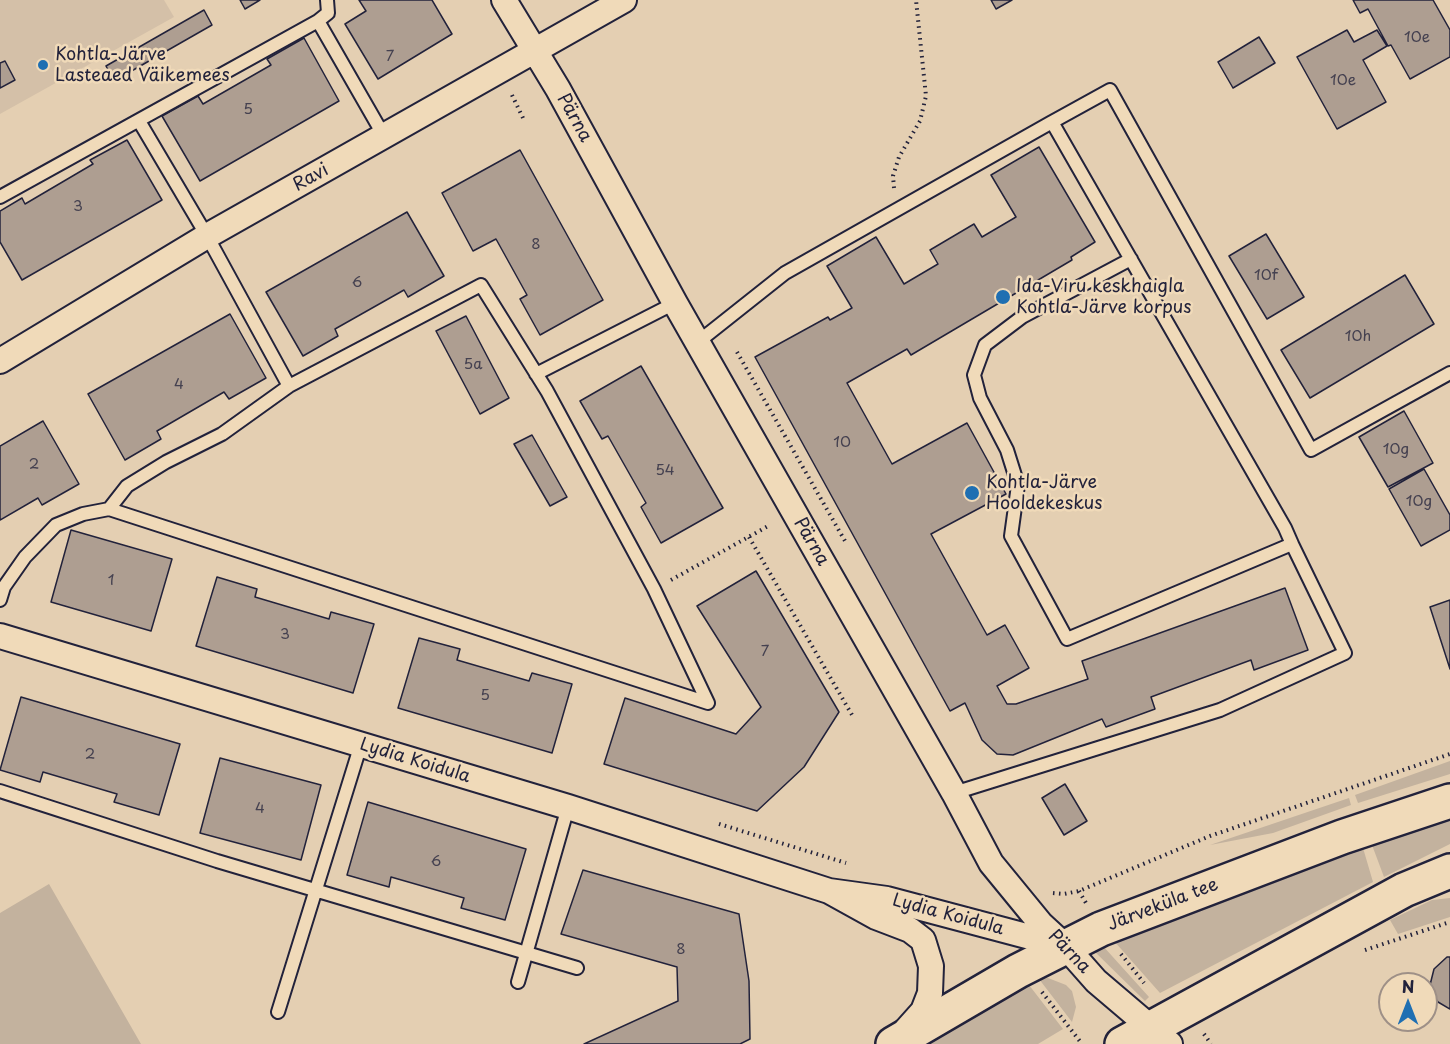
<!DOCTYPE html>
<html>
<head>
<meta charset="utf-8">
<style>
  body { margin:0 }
  #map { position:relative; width:1450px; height:1044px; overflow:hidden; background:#e4cfb2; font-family:"Playpen Sans",sans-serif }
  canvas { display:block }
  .north { position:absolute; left:1378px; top:972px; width:60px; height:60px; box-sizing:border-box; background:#f0dab9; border:2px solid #9e9087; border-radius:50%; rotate:0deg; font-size:16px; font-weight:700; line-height:24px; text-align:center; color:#22223b }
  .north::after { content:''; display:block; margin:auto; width:21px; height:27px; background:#1f6fb2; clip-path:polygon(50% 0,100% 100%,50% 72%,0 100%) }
</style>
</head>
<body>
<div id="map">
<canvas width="1450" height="1044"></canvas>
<div class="north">N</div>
</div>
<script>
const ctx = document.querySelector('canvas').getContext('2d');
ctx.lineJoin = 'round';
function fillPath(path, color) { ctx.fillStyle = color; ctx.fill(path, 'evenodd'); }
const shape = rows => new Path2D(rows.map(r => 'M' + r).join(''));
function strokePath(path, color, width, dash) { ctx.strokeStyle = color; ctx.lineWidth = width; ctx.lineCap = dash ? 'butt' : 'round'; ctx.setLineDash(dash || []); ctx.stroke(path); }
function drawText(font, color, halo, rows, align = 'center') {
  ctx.font = font + ' "Playpen Sans",sans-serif'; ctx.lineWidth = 5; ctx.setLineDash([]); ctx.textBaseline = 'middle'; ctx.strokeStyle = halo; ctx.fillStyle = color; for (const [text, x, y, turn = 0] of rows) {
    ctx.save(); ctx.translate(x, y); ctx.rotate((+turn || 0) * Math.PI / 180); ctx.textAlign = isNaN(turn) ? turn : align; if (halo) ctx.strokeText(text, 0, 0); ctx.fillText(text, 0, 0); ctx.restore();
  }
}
fillPath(shape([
  [0,0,164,0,174,17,0,114]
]), '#d4c0a8');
fillPath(shape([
  [1450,761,1450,774,1358,803,1355,795],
  [1349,798,1351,805,1273,833,1210,845],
  [1450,817,1450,844,1384,877,1372,845],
  [1363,848,1373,882,1160,993,1114,941,1313,864],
  [49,884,141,1044,0,1044,0,913],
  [1450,898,1450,917,1398,934,1390,920,1432,900],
  [1103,946,1149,997,1145,1001,1094,951],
  [1048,978,1066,985,1072,991,1076,1007,1072,1022,1039,979],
  [1029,985,1063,1029,1038,1044,921,1044]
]), '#c3b29e');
const building = shape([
  [240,0,260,0,245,9,240,0],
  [359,0,432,0,452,34,378,79,345,24,366,11,359,0],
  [991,0,1012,0,996,9,991,0],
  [1353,0,1433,0,1450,30,1450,57,1410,79,1391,45,1388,46,1368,9,1360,13,1353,0],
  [204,10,212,25,114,81,106,66,204,10],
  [1347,30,1354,42,1377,30,1387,46,1363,60,1386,102,1337,129,1297,57,1347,30],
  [1259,37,1275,63,1233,88,1218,62,1259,37],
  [304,38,339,101,200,181,162,116,198,96,203,104,271,65,267,59,304,38],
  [5,61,15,80,0,88,0,63,5,61],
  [127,140,162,200,22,280,0,242,0,211,22,198,25,204,93,164,90,160,127,140],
  [1039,147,1095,242,1071,257,1072,260,911,355,907,349,847,383,892,464,967,423,1006,494,931,534,987,635,1005,625,1029,668,997,686,1007,704,1016,704,1088,679,1082,661,1285,588,1308,650,1254,670,1251,660,1151,697,1155,709,1106,727,1102,719,1013,755,997,754,982,740,965,703,950,711,755,357,828,317,830,320,852,308,827,266,876,237,904,284,938,264,930,250,974,224,982,237,1016,217,991,175,1039,147],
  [520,150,603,300,540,335,520,299,527,295,496,239,473,251,442,193,520,150],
  [407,212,444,276,408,297,404,290,335,329,338,336,303,356,266,292,407,212],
  [1266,234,1304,297,1267,319,1229,256,1266,234],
  [1405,275,1434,324,1310,398,1281,350,1405,275],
  [230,314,266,378,229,399,224,392,157,431,161,439,125,460,88,394,230,314],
  [466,316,509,398,480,414,436,331,466,316],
  [641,366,723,508,661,543,641,507,646,503,608,436,602,439,580,401,641,366],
  [1404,411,1433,463,1388,487,1359,437,1404,411],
  [43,421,79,484,42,505,38,498,0,520,0,446,43,421],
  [532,435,567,497,550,506,514,444,532,435],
  [1424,469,1450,515,1450,530,1421,546,1389,489,1424,469],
  [71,530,172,559,151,631,51,602,71,530],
  [756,571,839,712,804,767,757,811,604,764,625,698,736,734,761,707,697,606,756,571],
  [217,577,257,589,255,597,329,619,331,612,374,624,353,693,196,646,217,577],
  [1450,600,1450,669,1430,607,1450,600],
  [419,638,460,649,457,660,529,681,532,673,572,684,552,753,398,708,419,638],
  [21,697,180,744,159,815,114,802,117,794,43,772,40,782,0,770,21,697],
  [220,758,321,785,301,860,200,833,220,758],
  [1065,784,1087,821,1064,835,1042,798,1065,784],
  [368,802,526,849,505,920,461,908,464,898,391,877,389,887,347,875,368,802],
  [583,870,739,914,749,981,750,1039,740,1044,584,1044,678,1001,677,967,561,934,583,870],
  [1447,957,1450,957,1450,1009,1438,1002,1432,994,1430,985,1434,969,1447,957]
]);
fillPath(building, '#ae9e91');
strokePath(building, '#22223b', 1.5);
const service = shape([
  [318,21,384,136],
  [1052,122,1110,90,1311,450,1450,373],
  [0,197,318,21,328,13,327,0],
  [698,342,785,273,1052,122,1285,528,1292,544,1067,639,1011,536,1018,485,1007,450,980,398,974,375,985,345,1022,317,1131,259],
  [536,374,675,303],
  [109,509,127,486,166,462,222,434,289,386],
  [0,600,4,587,25,557,56,525,83,514,109,509,708,703,654,589,547,391,481,285,289,386,207,236,139,121],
  [0,791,217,861,577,968],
  [954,793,1220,710,1345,653,1292,544],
  [518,982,568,807],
  [278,1012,361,744]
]);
const minor = shape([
  [504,0,558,89,675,303,954,793,991,863,1041,924,1066,947,1096,981,1170,1044],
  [0,361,207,236,624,0],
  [0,636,568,807,829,891],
  [906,1030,923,1011,930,993,931,966,923,940,910,930,876,917,829,891,887,899,1064,946]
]);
const secondary = shape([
  [893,1044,1018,971,1101,929,1342,837,1450,801],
  [1122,1044,1404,890,1450,871]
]);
strokePath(service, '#22223b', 16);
strokePath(minor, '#22223b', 28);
strokePath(secondary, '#22223b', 38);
strokePath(shape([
  [512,95,523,118],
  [894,188,893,176,899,157,920,121,926,96,916,0],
  [737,352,845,541],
  [749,537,852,715],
  [671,580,770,525],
  [719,824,846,863],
  [1079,891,1086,903],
  [1053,893,1064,894,1079,891,1210,836,1450,754],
  [1365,950,1450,922],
  [1121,954,1144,983],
  [1042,992,1082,1044],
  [1204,1034,1211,1044]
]), '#22223b', 4, [1.5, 4.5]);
strokePath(service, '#f0dab9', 12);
strokePath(minor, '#f0dab9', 24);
strokePath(secondary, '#f0dab9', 33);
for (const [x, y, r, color] of [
  [43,65,6,"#1f6fb2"],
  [1003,297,8,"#1f6fb2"],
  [972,493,8,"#1f6fb2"]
]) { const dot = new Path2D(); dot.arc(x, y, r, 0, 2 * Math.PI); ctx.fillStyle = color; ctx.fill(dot); strokePath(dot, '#f0dab9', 2); }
drawText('15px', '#454150', null, [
  ["10e",1417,38],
  ["7",390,57],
  ["10e",1343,81],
  ["5",248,110],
  ["3",78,207],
  ["8",536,245],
  ["10f",1266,276],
  ["6",357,283],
  ["10h",1358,337],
  ["5a",473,365],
  ["4",179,385],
  ["10",842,443],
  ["10g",1396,450],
  ["2",34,465],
  ["54",665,471],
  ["10g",1419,502],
  ["1",111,581],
  ["3",285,635],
  ["7",765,652],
  ["5",485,696],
  ["2",90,755],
  ["4",260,809],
  ["6",436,862],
  ["8",681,950]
]);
drawText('18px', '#22223b', '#f0dab9', [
  ["Kohtla-Järve",55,55],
  ["Lasteaed Väikemees",55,76],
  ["Ida-Viru keskhaigla",1016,287],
  ["Kohtla-Järve korpus",1016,308],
  ["Kohtla-Järve",986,483],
  ["Hooldekeskus",986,504]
], 'left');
drawText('18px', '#22223b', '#f0dab9', [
  ["Pärna",574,118,61],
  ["Ravi",311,178,-29],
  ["Pärna",811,542,60],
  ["Lydia Koidula",415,761,17],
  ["Järveküla tee",1163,905,-21],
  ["Lydia Koidula",948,915,15],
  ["Pärna",1069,952,46]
]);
</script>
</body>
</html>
